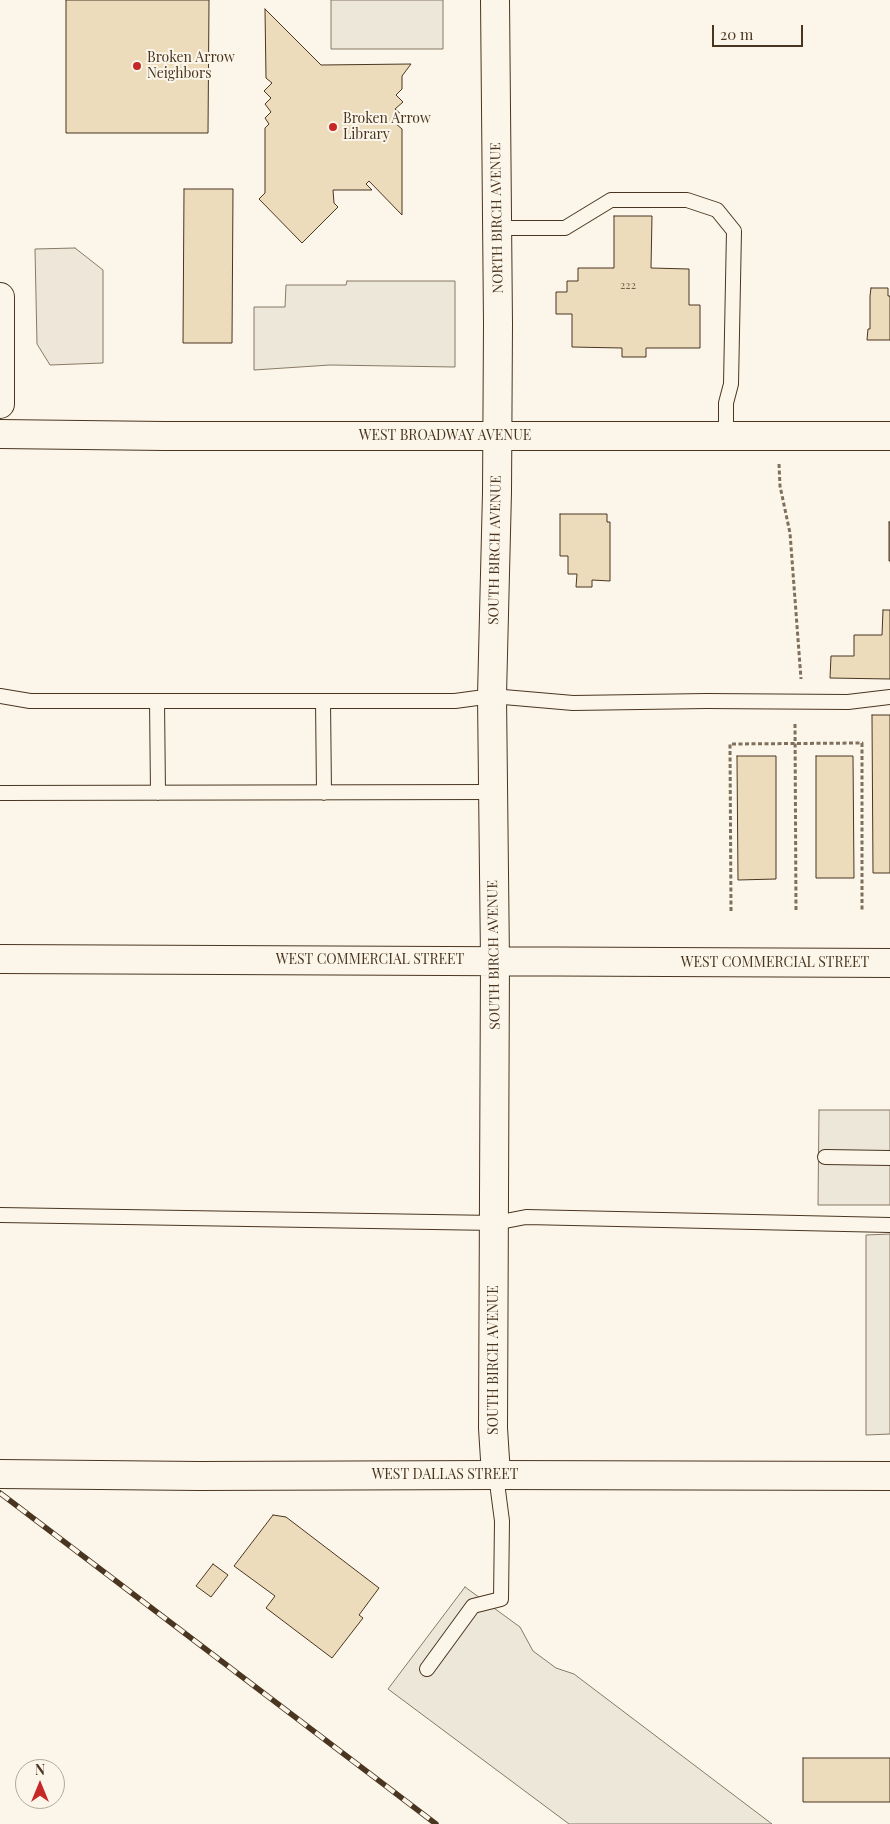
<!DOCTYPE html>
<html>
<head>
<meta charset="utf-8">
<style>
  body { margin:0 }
  #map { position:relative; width:890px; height:1824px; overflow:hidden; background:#fbf6e9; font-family:"Playfair Display",serif }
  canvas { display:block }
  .north { position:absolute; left:15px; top:1759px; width:50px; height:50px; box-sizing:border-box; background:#fbf6e9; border:1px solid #b4a999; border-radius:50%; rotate:0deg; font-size:14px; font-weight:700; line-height:20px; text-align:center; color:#4a3520 }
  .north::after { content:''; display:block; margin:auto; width:18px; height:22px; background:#c62828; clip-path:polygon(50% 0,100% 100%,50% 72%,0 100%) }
  .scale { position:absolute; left:712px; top:25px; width:91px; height:22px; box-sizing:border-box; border:2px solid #4a3520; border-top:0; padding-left:6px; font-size:15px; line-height:18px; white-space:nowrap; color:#4a3520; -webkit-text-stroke:4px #fbf6e9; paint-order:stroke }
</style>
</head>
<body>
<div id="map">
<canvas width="890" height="1824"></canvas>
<div class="north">N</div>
<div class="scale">20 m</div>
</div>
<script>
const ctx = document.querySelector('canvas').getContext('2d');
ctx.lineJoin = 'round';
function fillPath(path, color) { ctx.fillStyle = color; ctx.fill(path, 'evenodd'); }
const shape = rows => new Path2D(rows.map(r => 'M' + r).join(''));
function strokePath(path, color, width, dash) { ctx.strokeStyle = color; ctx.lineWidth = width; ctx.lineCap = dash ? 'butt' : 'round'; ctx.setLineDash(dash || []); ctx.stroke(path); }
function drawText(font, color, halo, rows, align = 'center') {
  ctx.font = font + ' "Playfair Display",serif'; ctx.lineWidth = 4; ctx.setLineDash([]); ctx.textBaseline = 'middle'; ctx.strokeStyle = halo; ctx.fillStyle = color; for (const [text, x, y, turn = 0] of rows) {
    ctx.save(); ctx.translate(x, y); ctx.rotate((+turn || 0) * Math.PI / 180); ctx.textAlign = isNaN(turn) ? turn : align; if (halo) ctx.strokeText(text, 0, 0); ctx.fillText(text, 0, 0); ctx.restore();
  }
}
const green = shape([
  [75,248,103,270,103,363,50,365,37,344,35,249,75,248]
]);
fillPath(green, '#ede6d9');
strokePath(green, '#887966', 1);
const parking = shape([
  [331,0,443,0,443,49,331,49,331,0],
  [347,281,455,281,455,367,330,365,254,370,254,307,285,307,286,285,346,285,347,281],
  [819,1110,890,1110,890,1205,818,1205,819,1110],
  [890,1234,890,1434,866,1435,866,1235,890,1234],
  [465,1587,520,1627,533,1651,556,1668,574,1674,772,1824,569,1824,388,1689,465,1587]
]);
fillPath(parking, '#ede7d9');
strokePath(parking, '#887966', 1);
const building = shape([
  [66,0,209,0,208,133,66,133,66,0],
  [265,9,321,65,411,64,402,76,402,89,396,95,403,102,395,109,402,115,395,123,402,129,402,215,369,181,366,184,372,190,333,190,334,203,338,207,302,243,259,199,265,193,265,128,269,124,265,118,271,112,265,104,271,98,264,91,272,83,266,78,265,9],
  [184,189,233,189,232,343,183,343,184,189],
  [614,216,652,216,651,268,689,269,689,305,700,305,700,348,646,348,646,357,622,357,622,348,572,347,572,314,556,314,556,292,567,292,567,281,578,281,578,268,614,268,614,216],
  [871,288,888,288,888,296,890,296,890,340,867,340,868,329,870,329,870,296,871,288],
  [560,514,607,514,607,522,610,522,610,581,592,580,592,587,576,587,577,574,568,574,568,556,560,556,560,514],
  [889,522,890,522,890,561,889,561,889,522],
  [883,610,890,610,890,679,830,678,831,656,854,656,854,635,882,635,883,610],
  [872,715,890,715,890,873,873,873,872,715],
  [737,756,776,756,776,879,738,880,737,756],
  [816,756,853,756,854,878,816,878,816,756],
  [273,1515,286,1517,379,1588,359,1615,363,1618,332,1658,266,1608,275,1596,234,1566,273,1515],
  [213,1564,228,1575,211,1597,196,1586,213,1564],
  [803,1758,890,1758,890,1802,803,1802,803,1758]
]);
fillPath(building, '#ecdcbc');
strokePath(building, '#4a3520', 1);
const service = shape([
  [497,228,565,228,611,200,687,200,717,210,734,231,731,384,726,403,726,436],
  [0,696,30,701,455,701,492,696,573,703,706,701,848,702,890,697],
  [157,701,158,793],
  [323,701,324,793],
  [0,793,492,792],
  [825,1157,890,1158],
  [0,1215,495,1223,526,1217,890,1225],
  [427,1669,473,1606,501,1599,502,1521,496,1475]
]);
const minor = shape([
  [495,0,498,324,497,492,492,696,495,961,493,1428,496,1475],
  [0,297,0,404],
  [0,959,890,963]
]);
const tertiary = shape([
  [0,434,164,436,890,436],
  [0,1474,199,1476,496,1475,890,1476]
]);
strokePath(service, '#4a3520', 16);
strokePath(minor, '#4a3520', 30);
strokePath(tertiary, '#4a3520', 30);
strokePath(shape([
  [779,464,780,486,790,533,801,679],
  [795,724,796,911],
  [731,911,730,744,862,743,862,911]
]), '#7f6f5c', 3, [4, 2.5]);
strokePath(service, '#fbf6e9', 14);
strokePath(minor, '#fbf6e9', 28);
strokePath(tertiary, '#fbf6e9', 28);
const rail = shape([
  [0,1493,436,1824]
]);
strokePath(rail, '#4a3520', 5.5);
strokePath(rail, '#fbf6e9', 4, [11]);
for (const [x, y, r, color] of [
  [137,66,5,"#c62828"],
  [333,127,5,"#c62828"]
]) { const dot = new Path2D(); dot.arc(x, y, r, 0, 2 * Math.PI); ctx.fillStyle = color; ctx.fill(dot); strokePath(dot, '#fbf6e9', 2); }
drawText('11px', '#725f47', null, [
  ["222",628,286]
]);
drawText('14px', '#4a3520', '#fbf6e9', [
  ["Broken Arrow",147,58],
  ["Neighbors",147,74],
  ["Broken Arrow",343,119],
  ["Library",343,135]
], 'left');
drawText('14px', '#4a3520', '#fbf6e9', [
  ["NORTH BIRCH AVENUE",497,218,-91],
  ["WEST BROADWAY AVENUE",445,436],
  ["SOUTH BIRCH AVENUE",495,550,-89],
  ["SOUTH BIRCH AVENUE",494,955,-91],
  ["WEST COMMERCIAL STREET",370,960],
  ["WEST COMMERCIAL STREET",775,963],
  ["SOUTH BIRCH AVENUE",494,1360,-90],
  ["WEST DALLAS STREET",445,1475]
]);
</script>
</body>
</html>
